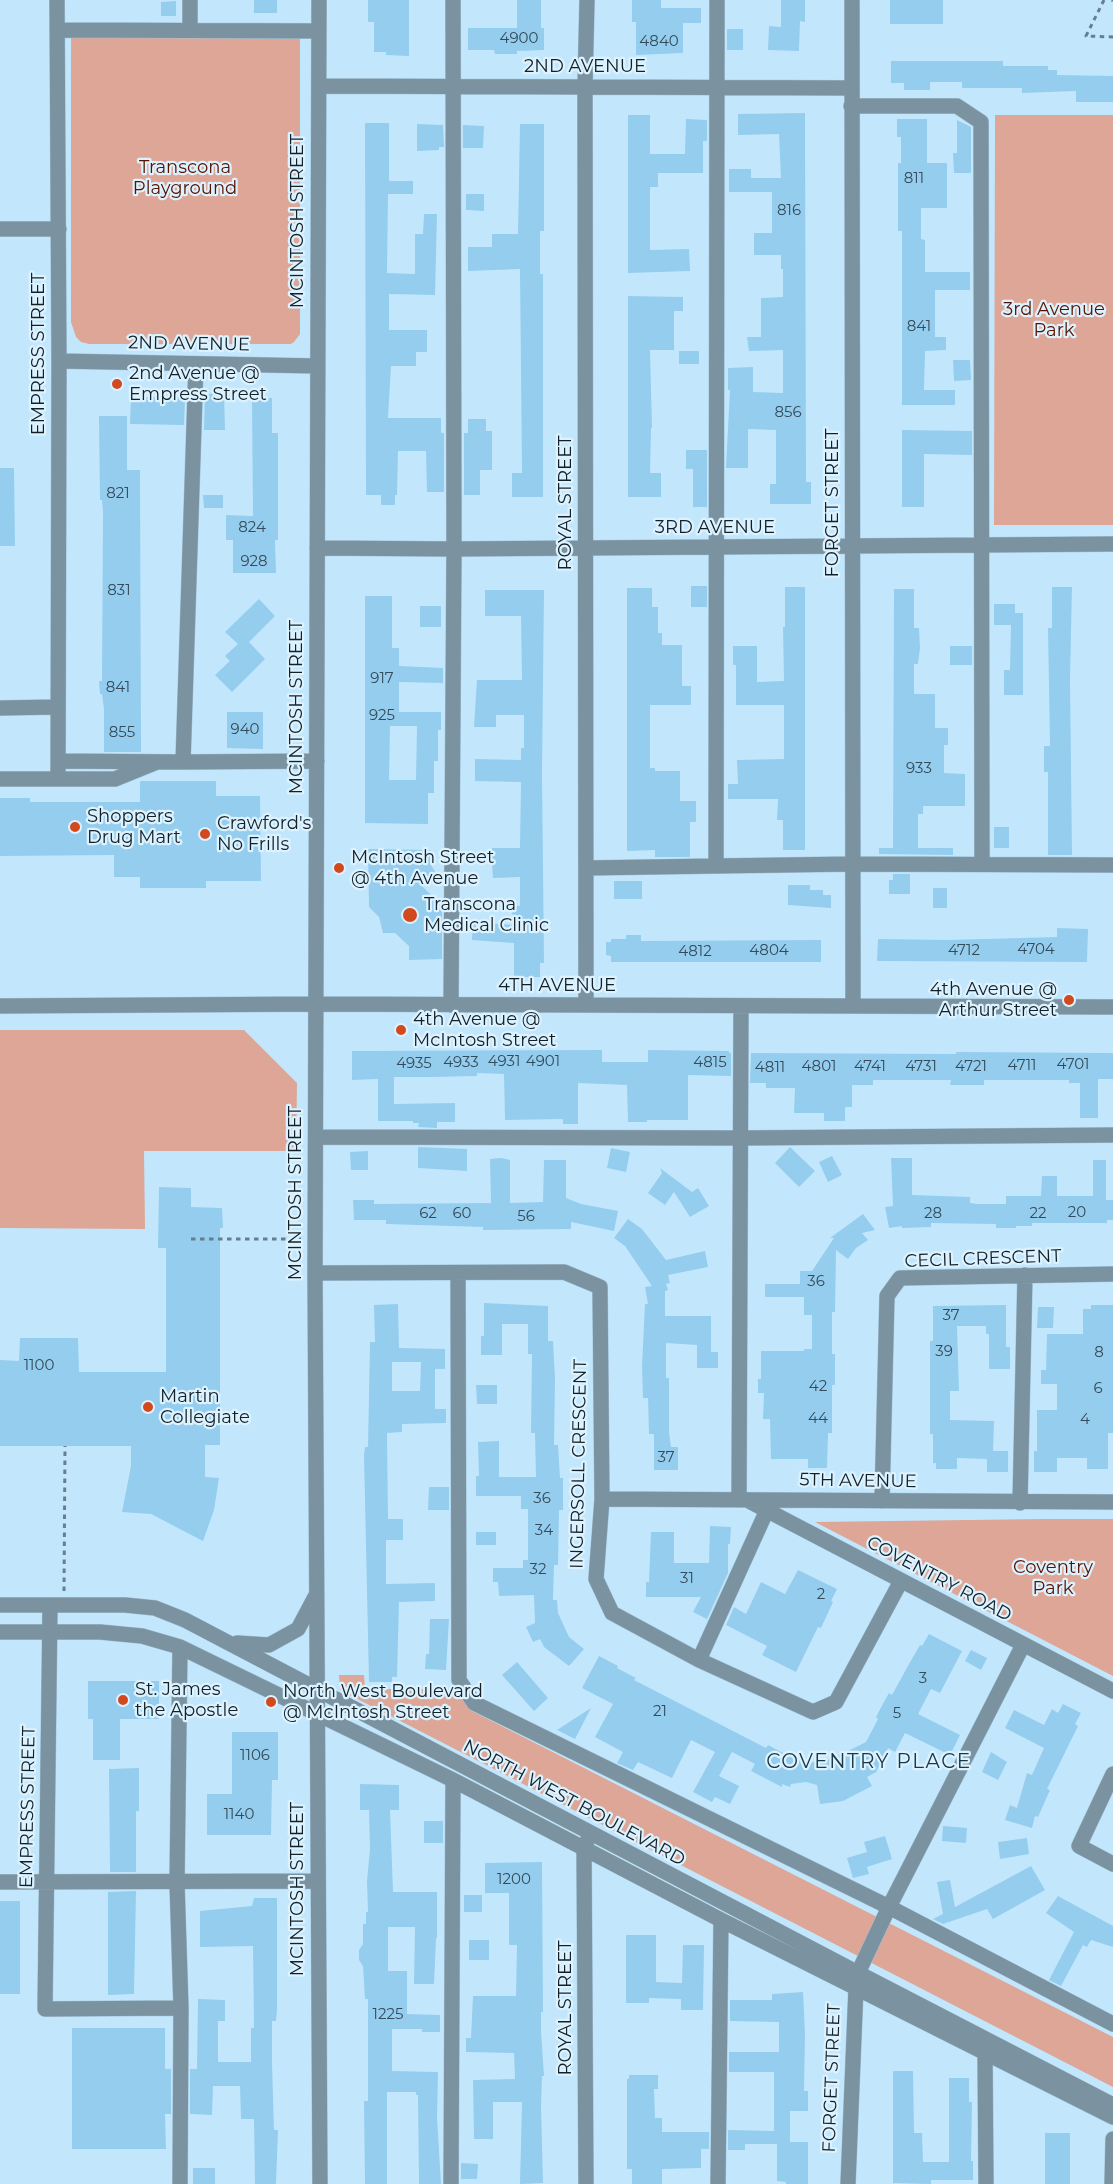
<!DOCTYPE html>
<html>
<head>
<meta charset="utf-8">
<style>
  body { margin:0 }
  canvas { display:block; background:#c2e7fd }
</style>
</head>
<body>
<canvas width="1113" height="2184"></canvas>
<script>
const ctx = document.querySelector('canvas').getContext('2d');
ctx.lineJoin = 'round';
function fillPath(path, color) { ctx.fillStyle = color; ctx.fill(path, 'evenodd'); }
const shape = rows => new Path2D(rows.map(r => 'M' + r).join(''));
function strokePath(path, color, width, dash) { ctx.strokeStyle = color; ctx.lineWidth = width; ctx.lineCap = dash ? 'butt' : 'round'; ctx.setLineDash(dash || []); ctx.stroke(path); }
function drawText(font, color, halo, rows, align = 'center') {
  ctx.font = font + ' Montserrat,sans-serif'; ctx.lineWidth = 4.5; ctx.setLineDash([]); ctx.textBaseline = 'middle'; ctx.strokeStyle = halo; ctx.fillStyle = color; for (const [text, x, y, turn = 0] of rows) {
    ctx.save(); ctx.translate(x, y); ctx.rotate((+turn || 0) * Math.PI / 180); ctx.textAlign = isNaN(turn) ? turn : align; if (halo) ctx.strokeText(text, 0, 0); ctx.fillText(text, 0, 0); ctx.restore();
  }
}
fillPath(shape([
  [71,34,300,35,300,334,294,342,291,344,89,344,81,342,76,337,71,322],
  [995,115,1113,115,1113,525,994,525],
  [0,1030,244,1030,297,1083,296,1151,144,1151,145,1229,0,1228],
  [1044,1519,1113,1519,1113,1676,815,1522],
  [339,1675,364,1675,365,1689,457,1689,472,1711,1113,2037,1113,2087,340,1690]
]), '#dda696');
fillPath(shape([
  [254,0,277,0,277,13,254,13],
  [368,0,409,0,409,56,386,55,386,52,374,52,374,22,368,22],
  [517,0,541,0,541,28,544,28,544,50,517,51,517,54,495,54,494,50,468,50,468,28,517,28],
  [632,0,661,0,661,8,701,8,701,23,683,23,683,53,636,55,636,22,632,22],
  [781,0,805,0,805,22,800,21,799,51,768,50,769,26,781,27],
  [890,0,943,0,943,24,890,24],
  [176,1,176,16,161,16,161,2],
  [727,29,743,29,743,50,727,50],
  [891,61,1003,61,1003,66,1048,66,1048,70,1057,70,1057,75,1113,76,1113,102,1076,102,1076,91,1022,93,1022,88,962,88,962,82,930,82,930,90,904,90,904,83,891,83],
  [805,113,806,482,811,482,811,504,770,504,770,484,776,484,776,430,748,429,748,468,726,468,730,390,728,390,728,368,753,367,753,392,783,393,783,350,749,351,747,337,761,337,761,298,783,297,783,269,781,269,781,255,754,255,754,233,772,233,772,192,729,192,729,169,751,169,751,178,781,178,779,134,738,135,738,114],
  [628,115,650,115,650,154,685,154,686,119,707,120,707,141,703,141,703,173,658,173,658,187,650,187,650,250,689,249,690,271,628,273],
  [897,119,927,119,927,163,947,163,947,208,921,208,921,239,925,240,925,272,970,272,970,290,935,290,935,337,946,337,946,350,925,351,924,390,955,390,955,405,902,405,902,231,898,231,898,163,901,163,901,137,897,137],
  [957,120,971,127,971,173,954,173,953,153,957,153],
  [365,123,389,123,389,181,413,181,413,194,388,194,387,273,415,274,415,234,423,234,424,214,437,214,435,295,389,294,389,330,427,330,427,352,416,352,416,366,391,366,388,418,441,418,441,433,444,433,444,492,427,492,426,451,398,451,397,495,395,495,395,505,381,505,381,495,366,495],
  [417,124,443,125,444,147,439,147,439,150,417,151],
  [520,124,544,124,544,231,540,231,540,274,543,274,543,497,512,497,512,473,522,473,520,269,468,271,468,247,492,247,492,234,518,234],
  [463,125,484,126,483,148,463,148],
  [466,194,484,194,484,211,466,210],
  [628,296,683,297,683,311,674,311,674,350,650,350,652,428,651,428,650,473,661,473,661,497,628,497],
  [679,351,699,351,699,364,679,364],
  [953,360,970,360,971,380,954,381],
  [205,394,224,394,225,430,204,430],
  [131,397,185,397,184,425,130,424],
  [252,397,272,398,272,433,278,433,278,540,275,540,276,573,233,573,233,540,226,540,226,515,253,516],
  [99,416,127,416,127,470,140,470,141,752,104,752,104,709,102,694,100,694,99,681,102,681,103,512,102,500,100,500],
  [468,419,486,419,486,431,492,431,492,470,480,470,480,495,464,495,464,433,468,433],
  [902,430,972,431,972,455,924,454,924,507,902,507],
  [686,450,707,450,707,507,693,507,693,469,686,469],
  [0,468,14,468,15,546,0,546],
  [203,495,223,495,223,508,204,508],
  [691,586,707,586,707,607,691,607],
  [785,587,805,587,805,850,783,850,783,820,777,820,778,799,728,799,728,784,738,784,737,760,784,759,784,705,736,705,736,665,733,665,733,646,757,646,757,682,784,681,783,627,785,627],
  [1052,587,1072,587,1070,679,1072,855,1048,855,1048,772,1044,772,1044,746,1050,746,1048,628,1052,628],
  [627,588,652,588,652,607,658,607,658,633,662,633,662,645,682,645,682,686,691,686,691,705,650,705,650,768,655,768,655,771,680,771,680,801,696,801,696,822,690,822,690,857,655,857,655,850,627,851],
  [894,589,914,589,914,628,919,628,920,648,918,664,914,664,914,694,935,694,935,728,948,728,948,745,944,745,944,773,965,774,965,806,923,806,923,814,918,814,918,848,953,848,953,855,879,854,879,848,893,848],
  [485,590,544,590,542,774,544,963,540,963,540,977,514,977,514,943,472,940,473,922,513,925,512,906,520,906,520,877,493,878,492,863,492,848,520,848,521,782,475,781,475,759,521,760,521,748,524,748,524,715,496,715,496,727,474,727,477,680,522,680,521,616,485,616],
  [365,596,392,596,392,648,399,648,399,666,443,668,443,683,399,682,399,712,441,712,441,730,438,730,438,761,434,761,434,793,428,793,428,824,365,823],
  [390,726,417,726,416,780,389,780],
  [259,599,275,616,249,642,265,659,232,692,215,675,230,661,225,656,238,644,225,632],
  [994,604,1015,604,1015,613,1023,613,1023,695,1004,695,1004,670,1010,670,1011,625,994,625],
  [420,606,441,606,441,627,420,627],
  [950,646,972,646,972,665,950,665],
  [227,712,263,712,263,749,227,748],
  [140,781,216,781,216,796,260,796,261,881,206,881,206,888,140,888,140,877,114,877,114,855,0,856,0,798,30,798,30,802,140,802],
  [994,827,1009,827,1009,848,994,848],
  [368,849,431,850,431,865,437,875,422,886,442,906,442,959,409,960,409,946,395,933,383,933,379,917,369,907],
  [893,874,910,874,910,894,889,894,889,880,893,880],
  [614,881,642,881,642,899,614,899],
  [788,885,810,885,810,890,823,890,823,895,831,895,831,908,788,905],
  [933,888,947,888,947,908,933,908],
  [1057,928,1088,929,1087,962,877,961,878,939,948,940,1057,937],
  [626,935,641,935,641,941,821,940,821,962,611,962,611,956,606,955,606,942,611,942,611,939,626,939],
  [602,1050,602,1062,648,1062,648,1050,729,1051,729,1053,731,1053,731,1076,688,1075,688,1120,647,1120,647,1122,628,1122,627,1085,578,1083,578,1124,563,1124,563,1119,505,1120,504,1074,477,1073,477,1076,432,1077,394,1077,394,1104,455,1103,455,1122,437,1122,437,1128,418,1127,419,1123,413,1123,413,1121,378,1121,378,1079,352,1080,352,1051],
  [956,1052,1113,1053,1113,1079,1098,1079,1098,1118,1080,1118,1080,1083,1069,1083,1069,1080,984,1080,984,1085,950,1085,951,1080,873,1080,873,1085,852,1085,852,1107,845,1107,845,1121,824,1121,824,1113,794,1113,795,1088,766,1088,766,1083,750,1083,751,1053,956,1054],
  [418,1147,467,1149,467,1171,418,1168],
  [790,1147,815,1171,799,1187,775,1163],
  [611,1148,630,1152,626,1172,607,1168],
  [368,1151,368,1170,351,1170,350,1152],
  [832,1156,842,1175,828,1182,819,1162],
  [501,1158,510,1160,510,1203,543,1202,544,1160,566,1160,566,1198,581,1204,618,1211,614,1231,571,1222,571,1229,483,1230,483,1227,386,1224,386,1220,354,1220,353,1200,374,1200,374,1204,491,1203,490,1159],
  [891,1158,912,1158,912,1195,970,1197,970,1203,977,1204,1006,1204,1006,1196,1041,1196,1042,1176,1057,1176,1057,1196,1093,1196,1093,1160,1106,1160,1106,1200,1113,1200,1113,1220,1107,1220,1107,1223,1032,1223,1032,1226,1016,1226,1016,1228,996,1228,996,1224,931,1223,931,1227,902,1228,902,1226,889,1228,885,1207,893,1206],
  [660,1168,692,1192,698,1188,709,1206,690,1217,674,1192,665,1205,648,1193,662,1173],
  [159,1187,191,1188,191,1207,222,1208,223,1228,220,1228,220,1445,205,1445,205,1477,219,1478,214,1510,203,1541,151,1514,122,1512,131,1466,131,1446,0,1446,0,1360,19,1361,20,1338,78,1338,79,1372,166,1372,166,1248,158,1248],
  [863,1214,875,1230,862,1233,868,1240,856,1248,848,1259,836,1250,835,1312,832,1312,832,1354,835,1354,835,1385,832,1385,832,1433,828,1433,827,1468,808,1468,808,1459,771,1459,770,1419,763,1419,764,1393,758,1393,758,1379,761,1379,761,1351,804,1351,804,1349,812,1349,812,1315,804,1315,804,1297,765,1297,765,1284,800,1284,800,1271,812,1271,834,1238,830,1238],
  [628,1219,642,1229,666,1260,705,1251,708,1267,668,1275,670,1283,666,1284,668,1290,665,1291,665,1316,711,1316,711,1352,718,1352,718,1368,697,1368,697,1345,666,1343,666,1378,669,1378,669,1432,671,1447,678,1447,678,1470,654,1470,654,1434,649,1434,648,1398,643,1398,642,1366,645,1304,648,1304,645,1287,652,1286,625,1246,614,1238],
  [484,1303,548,1306,548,1341,553,1341,555,1378,554,1445,558,1445,560,1478,563,1478,563,1510,559,1510,558,1565,554,1565,553,1600,557,1600,558,1613,569,1637,584,1649,569,1666,544,1647,540,1639,533,1642,526,1627,535,1623,534,1595,499,1596,498,1582,493,1582,493,1568,523,1568,523,1560,528,1560,528,1509,521,1509,521,1496,476,1496,476,1476,479,1476,478,1442,499,1441,499,1477,536,1477,535,1433,531,1433,532,1354,528,1354,528,1324,502,1324,502,1355,481,1355,481,1336,484,1336],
  [398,1304,399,1348,445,1349,445,1369,435,1369,435,1409,446,1409,446,1423,402,1424,402,1432,387,1433,388,1519,403,1519,403,1540,386,1540,386,1584,435,1583,435,1601,399,1602,397,1677,392,1677,392,1682,369,1682,364,1455,365,1447,368,1447,370,1342,375,1342,374,1305],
  [392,1362,421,1362,420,1391,392,1391],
  [1006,1305,1006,1347,1010,1347,1010,1369,989,1369,989,1334,986,1334,986,1326,957,1326,959,1391,950,1391,950,1420,994,1421,993,1451,1008,1451,1008,1472,987,1472,987,1459,957,1458,957,1469,936,1469,936,1463,933,1463,933,1434,930,1434,930,1341,933,1341,933,1306],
  [1091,1305,1113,1305,1113,1433,1108,1433,1108,1469,1087,1469,1087,1458,1057,1458,1057,1472,1034,1472,1034,1451,1037,1451,1037,1410,1057,1410,1057,1384,1041,1384,1041,1370,1046,1370,1047,1334,1083,1334,1083,1309,1091,1309],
  [1038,1307,1054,1307,1053,1328,1037,1328],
  [476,1385,497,1385,497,1404,477,1404],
  [429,1487,449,1487,449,1510,428,1510],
  [710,1526,731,1527,730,1544,728,1544,728,1573,707,1619,693,1612,701,1597,646,1597,646,1582,649,1582,651,1532,674,1532,674,1563,709,1563],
  [476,1532,496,1532,496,1545,476,1545],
  [798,1570,837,1589,831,1601,833,1602,821,1628,818,1627,796,1672,762,1655,767,1646,726,1625,734,1607,746,1614,761,1582,785,1594],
  [430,1619,449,1619,446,1670,425,1669,426,1654,429,1654],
  [929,1634,962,1651,940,1693,931,1689,918,1714,960,1735,950,1755,905,1733,895,1752,888,1748,876,1772,867,1777,872,1786,843,1801,820,1804,817,1785,806,1782,791,1784,790,1787,782,1784,782,1787,751,1771,755,1764,732,1752,719,1776,739,1786,730,1804,715,1797,712,1802,693,1792,715,1752,691,1740,672,1778,638,1762,633,1770,617,1763,623,1752,595,1737,613,1704,582,1688,599,1656,618,1666,617,1668,636,1678,634,1680,766,1748,768,1745,783,1753,793,1756,792,1758,808,1763,832,1759,866,1742,878,1719,876,1717,885,1700,889,1693,892,1695,909,1664,920,1645,922,1646],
  [971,1650,987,1658,981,1670,965,1661],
  [517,1662,548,1698,534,1711,502,1675],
  [88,1681,159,1681,159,1719,120,1719,120,1760,93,1760,93,1719,88,1719],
  [1063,1704,1081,1713,1075,1724,1078,1726,1047,1789,1050,1790,1038,1817,1035,1816,1032,1828,1005,1820,1010,1805,1017,1808,1027,1773,1032,1775,1044,1748,1005,1728,1014,1710,1044,1725,1052,1709,1058,1713],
  [591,1708,575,1739,557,1730],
  [232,1732,278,1732,278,1780,272,1780,271,1835,207,1835,207,1794,232,1794],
  [991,1752,1007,1762,998,1780,982,1772],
  [139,1768,139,1811,136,1811,136,1872,110,1872,109,1769],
  [360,1784,399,1785,399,1810,390,1810,393,1892,437,1892,437,1938,436,1938,434,1984,414,1984,415,1927,388,1927,388,1971,407,1971,407,2014,440,2015,440,2032,422,2032,422,2029,392,2029,392,2071,438,2072,437,2117,441,2184,419,2184,418,2095,416,2095,416,2092,387,2092,387,2184,365,2184,364,2101,368,2101,368,1999,365,1999,363,1966,359,1960,359,1950,363,1944,363,1924,366,1924,366,1912,368,1912,367,1881,370,1849,369,1810,360,1810],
  [424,1821,443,1821,443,1843,424,1843],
  [943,1826,967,1828,966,1843,942,1841],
  [885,1836,892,1859,867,1867,869,1874,853,1878,847,1858,867,1852,864,1842],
  [1027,1838,1029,1854,1000,1859,998,1842],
  [542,1862,543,2012,541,2012,541,2031,544,2076,542,2076,541,2106,543,2183,520,2184,522,2102,493,2102,493,2139,474,2139,473,2080,515,2079,514,2053,466,2052,466,2038,471,2038,473,1996,516,1996,517,1945,509,1945,509,1893,485,1893,485,1863],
  [1031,1866,1045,1890,993,1919,987,1909,943,1924,933,1919,943,1914,937,1882,950,1880,955,1907],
  [136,1891,134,1994,108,1995,108,1892],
  [464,1895,482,1895,482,1912,464,1912],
  [1058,1896,1113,1926,1113,1947,1091,1940,1087,1947,1083,1945,1061,1986,1049,1980,1074,1932,1046,1913],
  [254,1898,277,1898,277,2010,276,2021,272,2021,272,2063,274,2130,278,2130,276,2184,255,2184,254,2119,241,2119,240,2086,213,2086,212,2115,190,2114,190,2069,197,2069,198,1999,225,2000,225,2021,218,2021,218,2062,251,2062,251,2028,254,2028,253,1946,200,1947,200,1911,252,1906],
  [0,1901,20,1901,20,1994,0,1994],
  [626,1935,656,1935,656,1982,682,1983,683,1945,704,1945,703,2010,681,2010,681,1999,649,1998,649,2003,626,2003],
  [469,1940,489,1940,489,1960,469,1960],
  [803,1992,805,2033,804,2091,808,2091,808,2111,790,2111,790,2142,808,2142,808,2184,786,2184,786,2182,777,2181,777,2144,745,2144,745,2150,728,2150,728,2130,774,2131,774,2072,729,2072,729,2052,779,2052,779,2022,730,2021,730,2000,772,2000,772,1994],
  [72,2028,165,2028,165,2069,171,2069,171,2114,165,2114,166,2149,72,2149],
  [893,2071,913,2071,914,2133,922,2133,923,2162,949,2162,949,2078,969,2078,969,2102,972,2102,971,2161,973,2161,973,2180,931,2180,931,2184,893,2183],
  [629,2075,658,2075,658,2089,654,2089,655,2118,662,2118,662,2132,709,2132,709,2149,701,2149,701,2168,662,2169,662,2184,632,2184,632,2169,627,2169,627,2079,629,2079],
  [1045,2133,1070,2133,1070,2184,1045,2184],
  [461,2163,478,2164,477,2179,461,2179],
  [193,2168,215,2168,215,2184,193,2184]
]), '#95cdee');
const minor = shape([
  [57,0,59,361,58,779],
  [190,0,190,30],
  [319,0,315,1273,320,2184],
  [852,0,853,1006],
  [58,30,319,31],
  [319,86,852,88],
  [851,106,957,106,981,122,982,864],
  [0,229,59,229],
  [59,361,317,366],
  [196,364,183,762,317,761],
  [317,548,454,549,1113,544],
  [0,708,57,707],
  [58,761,183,762],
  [0,779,115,779,157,762],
  [716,866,853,864,1113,865],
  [586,868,716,866,717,0],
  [451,1005,454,549,453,0],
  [586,1005,585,87,587,0],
  [0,1006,317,1004,1113,1007],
  [316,1137,741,1138,1113,1135],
  [315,1273,564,1272,600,1287,602,1499,596,1579,612,1613,699,1660,813,1712,836,1702,901,1581],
  [458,1273,459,1680,474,1703,889,1907,1113,2024],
  [602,1499,1113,1502],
  [739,1499,741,1006],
  [749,1501,1113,1691],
  [882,1501,887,1296,900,1278,1113,1274],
  [1020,1503,1025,1275],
  [0,1605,125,1605,155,1608,185,1620,858,1973,1113,2105],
  [50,1605,45,2009,181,2008],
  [0,1632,100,1632,142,1636,180,1647,453,1780,721,1920,1113,2117],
  [237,1643,269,1645,298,1629,315,1597],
  [699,1660,767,1510],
  [1113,1774,1079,1846,1113,1864],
  [0,1882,318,1881],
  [985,2052,986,2184],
  [180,2184,181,2008,177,1883,180,1647],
  [451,2184,453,1780],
  [586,2184,584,1848,587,1841],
  [718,2184,721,1920],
  [848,2184,856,1987,858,1973,889,1907,1023,1645],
  [1112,2184,1113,2139]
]);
strokePath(minor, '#a2c3d7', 16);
strokePath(shape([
  [1104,0,1086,36,1113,37],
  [1112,0,1113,1],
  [191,1239,301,1239],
  [64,1591,65,1446]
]), '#667f8e', 3, [4.5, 4.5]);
strokePath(minor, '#7b92a0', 15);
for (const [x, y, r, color] of [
  [117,384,6,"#d1491d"],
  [75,827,6,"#d1491d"],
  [205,834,6,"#d1491d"],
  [339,868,6,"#d1491d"],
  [410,915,8,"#d1491d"],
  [1069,1000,6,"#d1491d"],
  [401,1030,6,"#d1491d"],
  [148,1407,6,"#d1491d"],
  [123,1700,6,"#d1491d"],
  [271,1702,6,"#d1491d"]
]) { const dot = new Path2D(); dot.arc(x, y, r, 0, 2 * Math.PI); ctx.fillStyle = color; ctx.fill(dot); strokePath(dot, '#dcf2ff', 2); }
drawText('15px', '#334b5a', null, [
  ["4900",519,39],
  ["4840",659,42],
  ["811",914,179],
  ["816",789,211],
  ["841",919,327],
  ["856",788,413],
  ["821",118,494],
  ["824",252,528],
  ["928",254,562],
  ["831",119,591],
  ["917",382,679],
  ["841",118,688],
  ["925",382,716],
  ["940",245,730],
  ["855",122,733],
  ["933",919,769],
  ["4704",1036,950],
  ["4804",769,951],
  ["4712",964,951],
  ["4812",695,952],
  ["4931",504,1062],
  ["4901",543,1062],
  ["4933",461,1063],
  ["4815",710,1063],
  ["4935",414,1064],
  ["4701",1073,1065],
  ["4711",1022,1066],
  ["4801",819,1067],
  ["4741",870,1067],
  ["4731",921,1067],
  ["4721",971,1067],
  ["4811",770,1068],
  ["20",1077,1213],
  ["62",428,1214],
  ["60",462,1214],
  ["28",933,1214],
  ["22",1038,1214],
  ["56",526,1217],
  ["36",816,1282],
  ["37",951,1316],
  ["39",944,1352],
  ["8",1099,1353],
  ["1100",39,1366],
  ["42",818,1387],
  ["6",1098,1389],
  ["44",818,1419],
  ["4",1085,1420],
  ["37",666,1458],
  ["36",542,1499],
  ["34",544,1531],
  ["32",538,1570],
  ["31",687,1579],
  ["2",821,1595],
  ["3",923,1679],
  ["21",660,1712],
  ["5",897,1714],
  ["1106",255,1756],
  ["1140",239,1815],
  ["1200",514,1880],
  ["1225",388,2015]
]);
drawText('18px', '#122028', '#dcf2ff', [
  ["2ND AVENUE",585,67],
  ["MCINTOSH STREET",298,221,-90],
  ["2ND AVENUE",189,344,1],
  ["EMPRESS STREET",39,354,-90],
  ["ROYAL STREET",566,503,-90],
  ["FORGET STREET",833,503,-90],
  ["3RD AVENUE",715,528],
  ["MCINTOSH STREET",297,707,-90],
  ["4TH AVENUE",557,986],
  ["MCINTOSH STREET",296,1193,-90],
  ["CECIL CRESCENT",983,1259,-2],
  ["INGERSOLL CRESCENT",579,1464,-89],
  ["5TH AVENUE",858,1481,1],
  ["COVENTRY ROAD",939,1579,28],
  ["NORTH WEST BOULEVARD",574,1803,28],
  ["EMPRESS STREET",28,1807,-89],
  ["MCINTOSH STREET",298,1889,-90],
  ["ROYAL STREET",566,2008,-90],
  ["FORGET STREET",832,2078,-88]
]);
drawText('18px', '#581300', '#dcf2ff', [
  ["Transcona",185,168],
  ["Playground",185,189],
  ["3rd Avenue",1054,310],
  ["Park",1054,331],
  ["Coventry",1053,1568],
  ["Park",1053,1589]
]);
drawText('18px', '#122028', '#dcf2ff', [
  ["2nd Avenue @",129,374],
  ["Empress Street",129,395],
  ["Shoppers",87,817],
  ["Drug Mart",87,838],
  ["Crawford's",217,824],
  ["No Frills",217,845],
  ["McIntosh Street",351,858],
  ["@ 4th Avenue",351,879],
  ["Transcona",424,905],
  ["Medical Clinic",424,926],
  ["4th Avenue @",1057,990,"right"],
  ["Arthur Street",1057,1011,"right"],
  ["4th Avenue @",413,1020],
  ["McIntosh Street",413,1041],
  ["Martin",160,1397],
  ["Collegiate",160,1418],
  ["St. James",135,1690],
  ["the Apostle",135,1711],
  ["North West Boulevard",283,1692],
  ["@ McIntosh Street",283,1713]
], 'left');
ctx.letterSpacing = '1.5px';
drawText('20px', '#18394a', '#dcf2ff', [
  ["COVENTRY PLACE",869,1762]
]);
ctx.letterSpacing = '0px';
</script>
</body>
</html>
